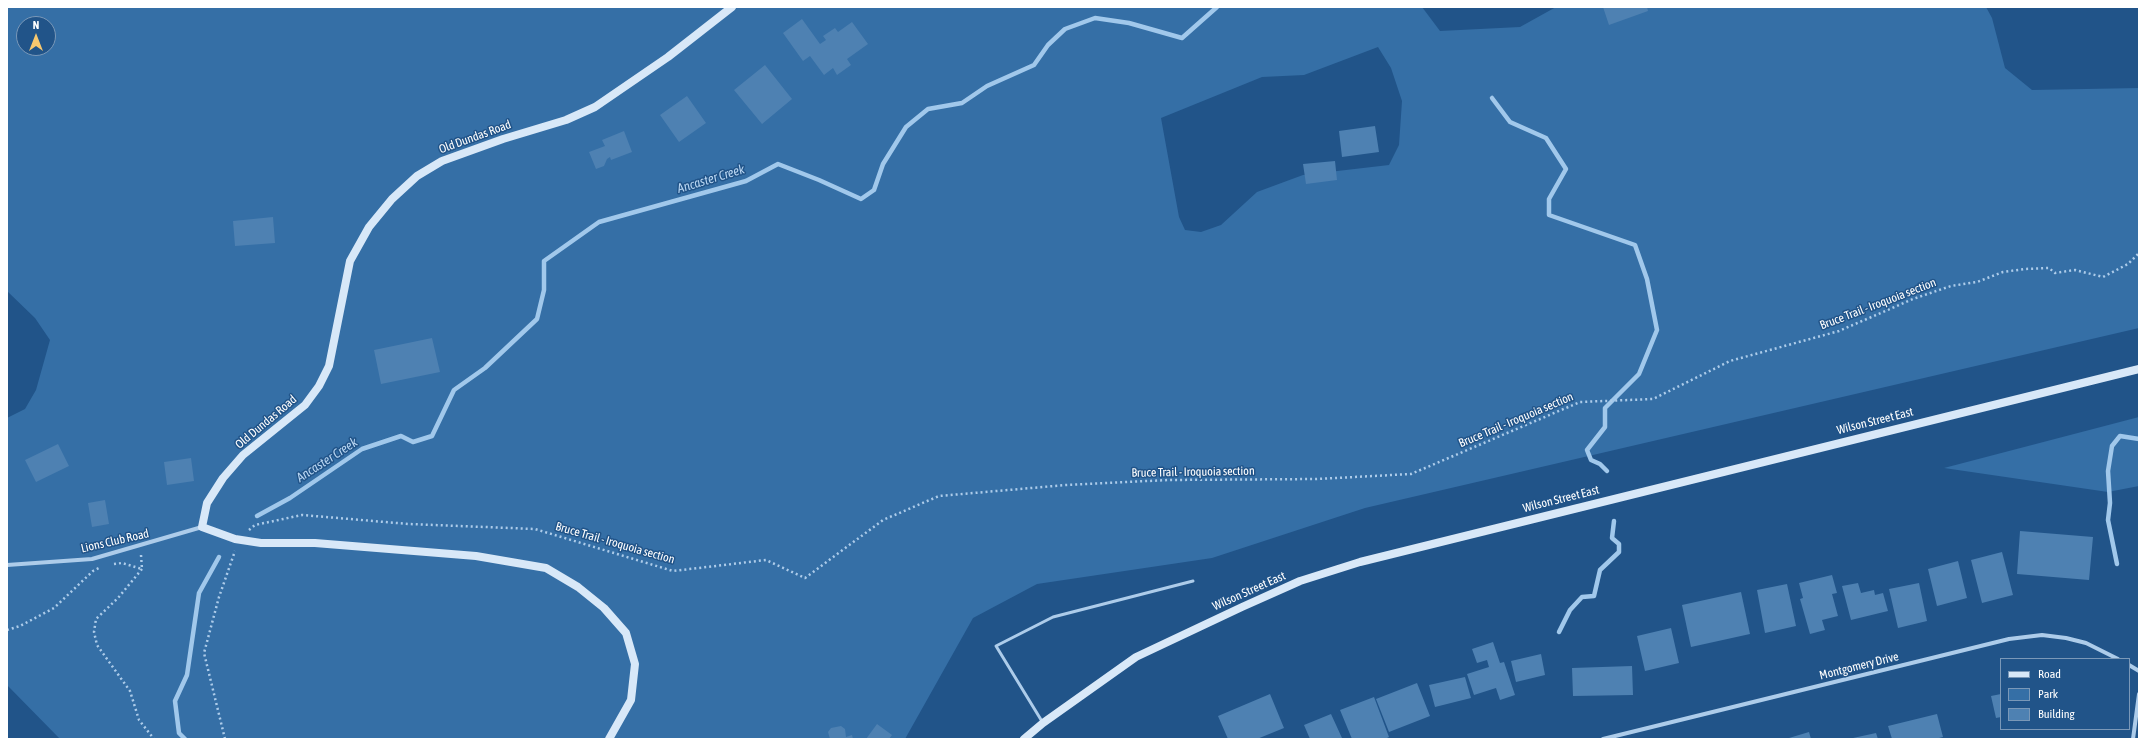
<!DOCTYPE html>
<html>
<head>
<meta charset="utf-8">
<style>
  body { margin:0 }
  #map { position:relative; width:2146px; height:746px; overflow:hidden; background:#215489; font-family:"Asap Condensed",sans-serif }
  canvas { display:block }
  .frame { position:absolute; inset:0; border:8px solid #fff; pointer-events:none }
  .legend { position:absolute; left:2000px; top:658px; width:130px; height:72px; box-sizing:border-box; background:#215489; border:1px solid #7a98b8; margin:0; padding:5px 7px; list-style:none; font-size:12px; color:#fff }
  .legend li { display:flex; align-items:center; gap:8px; height:20px }
  .legend b { width:20px; border:1px solid #7a98b8 }
  .north { position:absolute; left:16px; top:16px; width:40px; height:40px; box-sizing:border-box; background:#215489; border:1px solid #7a98b8; border-radius:50%; rotate:0deg; font-size:11px; font-weight:700; line-height:16px; text-align:center; color:#fff }
  .north::after { content:''; display:block; margin:auto; width:14px; height:18px; background:#f7c86f; clip-path:polygon(50% 0,100% 100%,50% 72%,0 100%) }
</style>
</head>
<body>
<div id="map">
<canvas width="2146" height="746"></canvas>
<div class="frame"></div>
<ul class="legend">
<li><b style="height:5px;background:#d8e8f8"></b>Road</li>
<li><b style="height:11px;background:#356fa6"></b>Park</li>
<li><b style="height:11px;background:#4e81b2"></b>Building</li>
</ul>
<div class="north">N</div>
</div>
<script>
const ctx = document.querySelector('canvas').getContext('2d');
ctx.lineJoin = 'round';
function fillPath(path, color) { ctx.fillStyle = color; ctx.fill(path, 'evenodd'); }
const shape = rows => new Path2D(rows.map(r => 'M' + r).join(''));
function strokePath(path, color, width, dash) { ctx.strokeStyle = color; ctx.lineWidth = width; ctx.lineCap = dash ? 'butt' : 'round'; ctx.setLineDash(dash || []); ctx.stroke(path); }
function drawText(font, color, halo, rows, align = 'center') {
  ctx.font = font + ' "Asap Condensed",sans-serif'; ctx.lineWidth = 3; ctx.setLineDash([]); ctx.textBaseline = 'middle'; ctx.strokeStyle = halo; ctx.fillStyle = color; for (const [text, x, y, turn = 0] of rows) {
    ctx.save(); ctx.translate(x, y); ctx.rotate((+turn || 0) * Math.PI / 180); ctx.textAlign = isNaN(turn) ? turn : align; if (halo) ctx.strokeText(text, 0, 0); ctx.fillText(text, 0, 0); ctx.restore();
  }
}
fillPath(shape([
  [7,7,1422,7,1440,31,1520,27,1556,7,1986,7,1992,18,2005,68,2032,90,2139,88,2139,328,1365,508,1212,558,1037,584,973,618,905,739,60,739,7,685,7,418,25,409,36,390,50,340,35,318,7,291],
  [24,24,48,24,48,48,24,48],
  [1378,47,1391,68,1402,101,1399,145,1389,165,1303,175,1257,192,1221,225,1201,232,1185,230,1179,217,1161,118,1262,77,1304,75],
  [2139,417,2139,486,2108,492,1944,468]
]), '#356fa6');
strokePath(shape([
  [1492,98,1510,122,1546,138,1566,169,1549,199,1549,215,1635,245,1647,279,1657,330,1639,374,1605,408,1605,427,1587,450,1591,460,1600,464,1607,471],
  [257,516,290,498,362,449,401,436,413,442,432,436,454,390,485,368,537,319,544,290,544,261,599,222,746,181,778,164,819,180,861,199,874,190,883,164,906,127,928,109,962,103,987,86,1034,65,1048,45,1065,29,1095,18,1129,23,1182,38,1217,7],
  [2117,564,2108,520,2110,503,2108,471,2112,446,2120,436,2139,439],
  [1559,632,1570,610,1582,597,1594,596,1600,570,1619,552,1619,544,1612,538,1614,521],
  [185,739,179,733,175,701,187,675,199,593,219,557]
]), '#a1c8eb', 4.5);
fillPath(shape([
  [1603,7,1647,7,1648,11,1609,25],
  [802,19,820,44,826,40,823,36,835,28,838,32,852,22,868,44,847,59,851,65,837,75,833,68,824,75,810,56,803,61,783,33],
  [765,65,792,99,762,124,734,90],
  [687,96,706,123,679,142,660,115],
  [1375,126,1379,152,1342,157,1339,131],
  [624,131,632,152,611,160,610,157,607,159,604,166,596,169,589,152,605,146,602,140],
  [1335,161,1337,180,1306,184,1303,164],
  [273,217,275,243,235,246,233,221],
  [432,338,440,372,381,384,374,350],
  [58,444,69,466,36,482,25,460],
  [191,458,194,481,167,485,164,462],
  [105,500,109,524,92,527,88,503],
  [2020,531,2093,537,2089,580,2017,574],
  [2002,552,2013,595,1982,603,1971,560],
  [1958,561,1967,598,1937,606,1928,569],
  [1832,575,1837,593,1832,594,1838,616,1822,620,1825,630,1810,634,1800,599,1803,598,1799,583],
  [1858,583,1861,593,1874,590,1875,595,1883,593,1888,611,1851,620,1842,586],
  [1919,583,1927,621,1898,628,1889,589],
  [1787,584,1796,626,1765,633,1757,590],
  [1741,592,1750,634,1691,647,1682,605],
  [1671,628,1679,663,1645,671,1637,636],
  [1493,642,1500,663,1504,662,1515,695,1500,700,1496,688,1474,695,1467,674,1489,667,1487,660,1477,663,1472,649],
  [1541,654,1545,675,1516,682,1511,661],
  [1632,666,1633,695,1573,696,1572,668],
  [1465,677,1471,698,1435,707,1429,685],
  [1417,683,1430,716,1389,732,1376,699],
  [1270,694,1284,728,1257,739,1228,739,1218,716],
  [2001,694,2001,717,1996,718,1991,696],
  [1374,697,1389,737,1385,739,1352,739,1340,710],
  [1331,714,1342,738,1310,739,1304,725],
  [1937,714,1943,737,1935,739,1892,739,1888,726],
  [877,724,892,735,889,739,866,739],
  [841,726,845,729,846,737,852,735,853,739,830,739,828,732,831,728],
  [1809,732,1811,739,1789,739,1789,738],
  [1876,733,1878,739,1853,739,1853,738]
]), '#4e81b2');
strokePath(shape([
  [249,530,255,525,302,515,409,524,535,529,673,571,766,560,805,578,883,520,939,496,1066,485,1168,480,1317,479,1411,474,1580,402,1653,399,1730,361,1839,331,1913,299,1951,286,1977,282,2003,272,2025,269,2049,268,2055,273,2075,270,2103,277,2128,264,2139,253],
  [141,555,142,569],
  [114,564,122,563,142,569],
  [142,569,118,598,96,619,94,632,97,645,130,691,139,720,154,739],
  [7,630,20,626,54,608,93,571,101,567],
  [225,739,204,653,219,597,235,551]
]), '#adccea', 2.5, [2, 3]);
strokePath(shape([
  [1043,723,996,646,1053,617,1193,581]
]), '#adccea', 3);
strokePath(shape([
  [7,565,92,559,202,527],
  [2129,665,2139,671],
  [1603,739,2009,639,2042,635,2066,638,2086,643,2118,659],
  [2133,739,2139,694]
]), '#adccea', 4);
strokePath(shape([
  [609,739,631,700,635,664,626,633,604,608,578,587,546,568,476,556,315,543,261,543,235,539,202,527,207,503,223,478,243,455,305,405,319,386,329,366,350,261,369,227,392,199,417,176,442,161,503,139,566,120,595,107,668,57,732,7],
  [1024,739,1043,723,1136,657,1242,607,1300,581,1360,562,2139,369]
]), '#d8e8f8', 8);
drawText('12px', '#fff', '#215489', [
  ["Old Dundas Road",475,137,-20],
  ["Bruce Trail - Iroquoia section",1878,304,-21],
  ["Bruce Trail - Iroquoia section",1516,420,-23],
  ["Wilson Street East",1875,421,-14],
  ["Old Dundas Road",266,422,-40],
  ["Bruce Trail - Iroquoia section",1193,472,-1],
  ["Wilson Street East",1561,499,-14],
  ["Lions Club Road",115,541,-13],
  ["Bruce Trail - Iroquoia section",615,543,16],
  ["Wilson Street East",1249,591,-24],
  ["Montgomery Drive",1859,666,-14]
]);
drawText('italic 13px', '#b9d6f2', '#215489', [
  ["Ancaster Creek",711,179,-17],
  ["Ancaster Creek",327,460,-33]
]);
</script>
</body>
</html>
